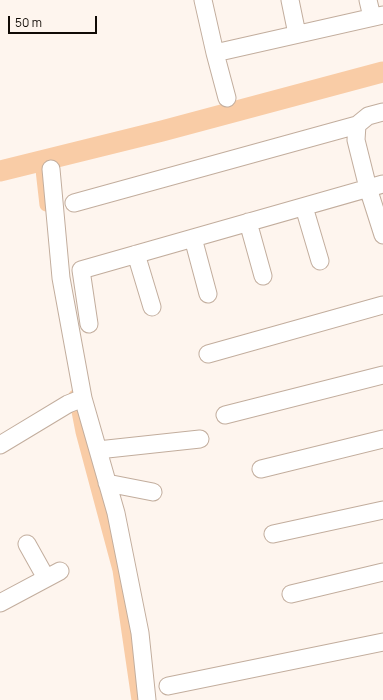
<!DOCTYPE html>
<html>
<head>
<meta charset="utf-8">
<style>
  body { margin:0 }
  #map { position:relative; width:383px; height:700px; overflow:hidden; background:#fef5ee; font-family:Manrope,sans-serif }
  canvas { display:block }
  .scale { position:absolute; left:8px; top:16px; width:89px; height:18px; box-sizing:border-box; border:2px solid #100a05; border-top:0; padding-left:5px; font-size:12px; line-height:14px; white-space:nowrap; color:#100a05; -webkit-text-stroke:3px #fef5ee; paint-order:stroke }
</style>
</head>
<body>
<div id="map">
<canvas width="383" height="700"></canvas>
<div class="scale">50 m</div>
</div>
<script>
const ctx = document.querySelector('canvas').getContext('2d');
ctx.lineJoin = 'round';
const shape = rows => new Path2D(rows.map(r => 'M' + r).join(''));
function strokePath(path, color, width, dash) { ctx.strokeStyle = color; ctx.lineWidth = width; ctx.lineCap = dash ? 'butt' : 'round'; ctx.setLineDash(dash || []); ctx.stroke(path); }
strokePath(shape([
  [41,161,46,205],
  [75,396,82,432,119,570,138,700]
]), '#f9cca6', 13);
strokePath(shape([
  [0,171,162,131,383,72]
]), '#f9cca6', 21);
const minor = shape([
  [203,0,215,53,227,98],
  [290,0,297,34],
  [368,0,372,17],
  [215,53,383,15],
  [383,112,368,116,357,125,356,140,368,188,383,235],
  [74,203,357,125],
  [304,207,320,261],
  [248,222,263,276],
  [193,238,208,294],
  [136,254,152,307],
  [89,324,81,270,383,184],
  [208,354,383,305],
  [83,398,116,513,140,633,147,700],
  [225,415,383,375],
  [0,445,68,404,83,398,61,278,51,169],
  [98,450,200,439],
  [261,469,383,439],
  [107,483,153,492],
  [273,534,383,510],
  [27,544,46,578],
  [291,594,383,572],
  [0,603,60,571],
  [168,686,383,642]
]);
strokePath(minor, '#c2ad9d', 19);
strokePath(minor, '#fff', 17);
</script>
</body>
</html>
